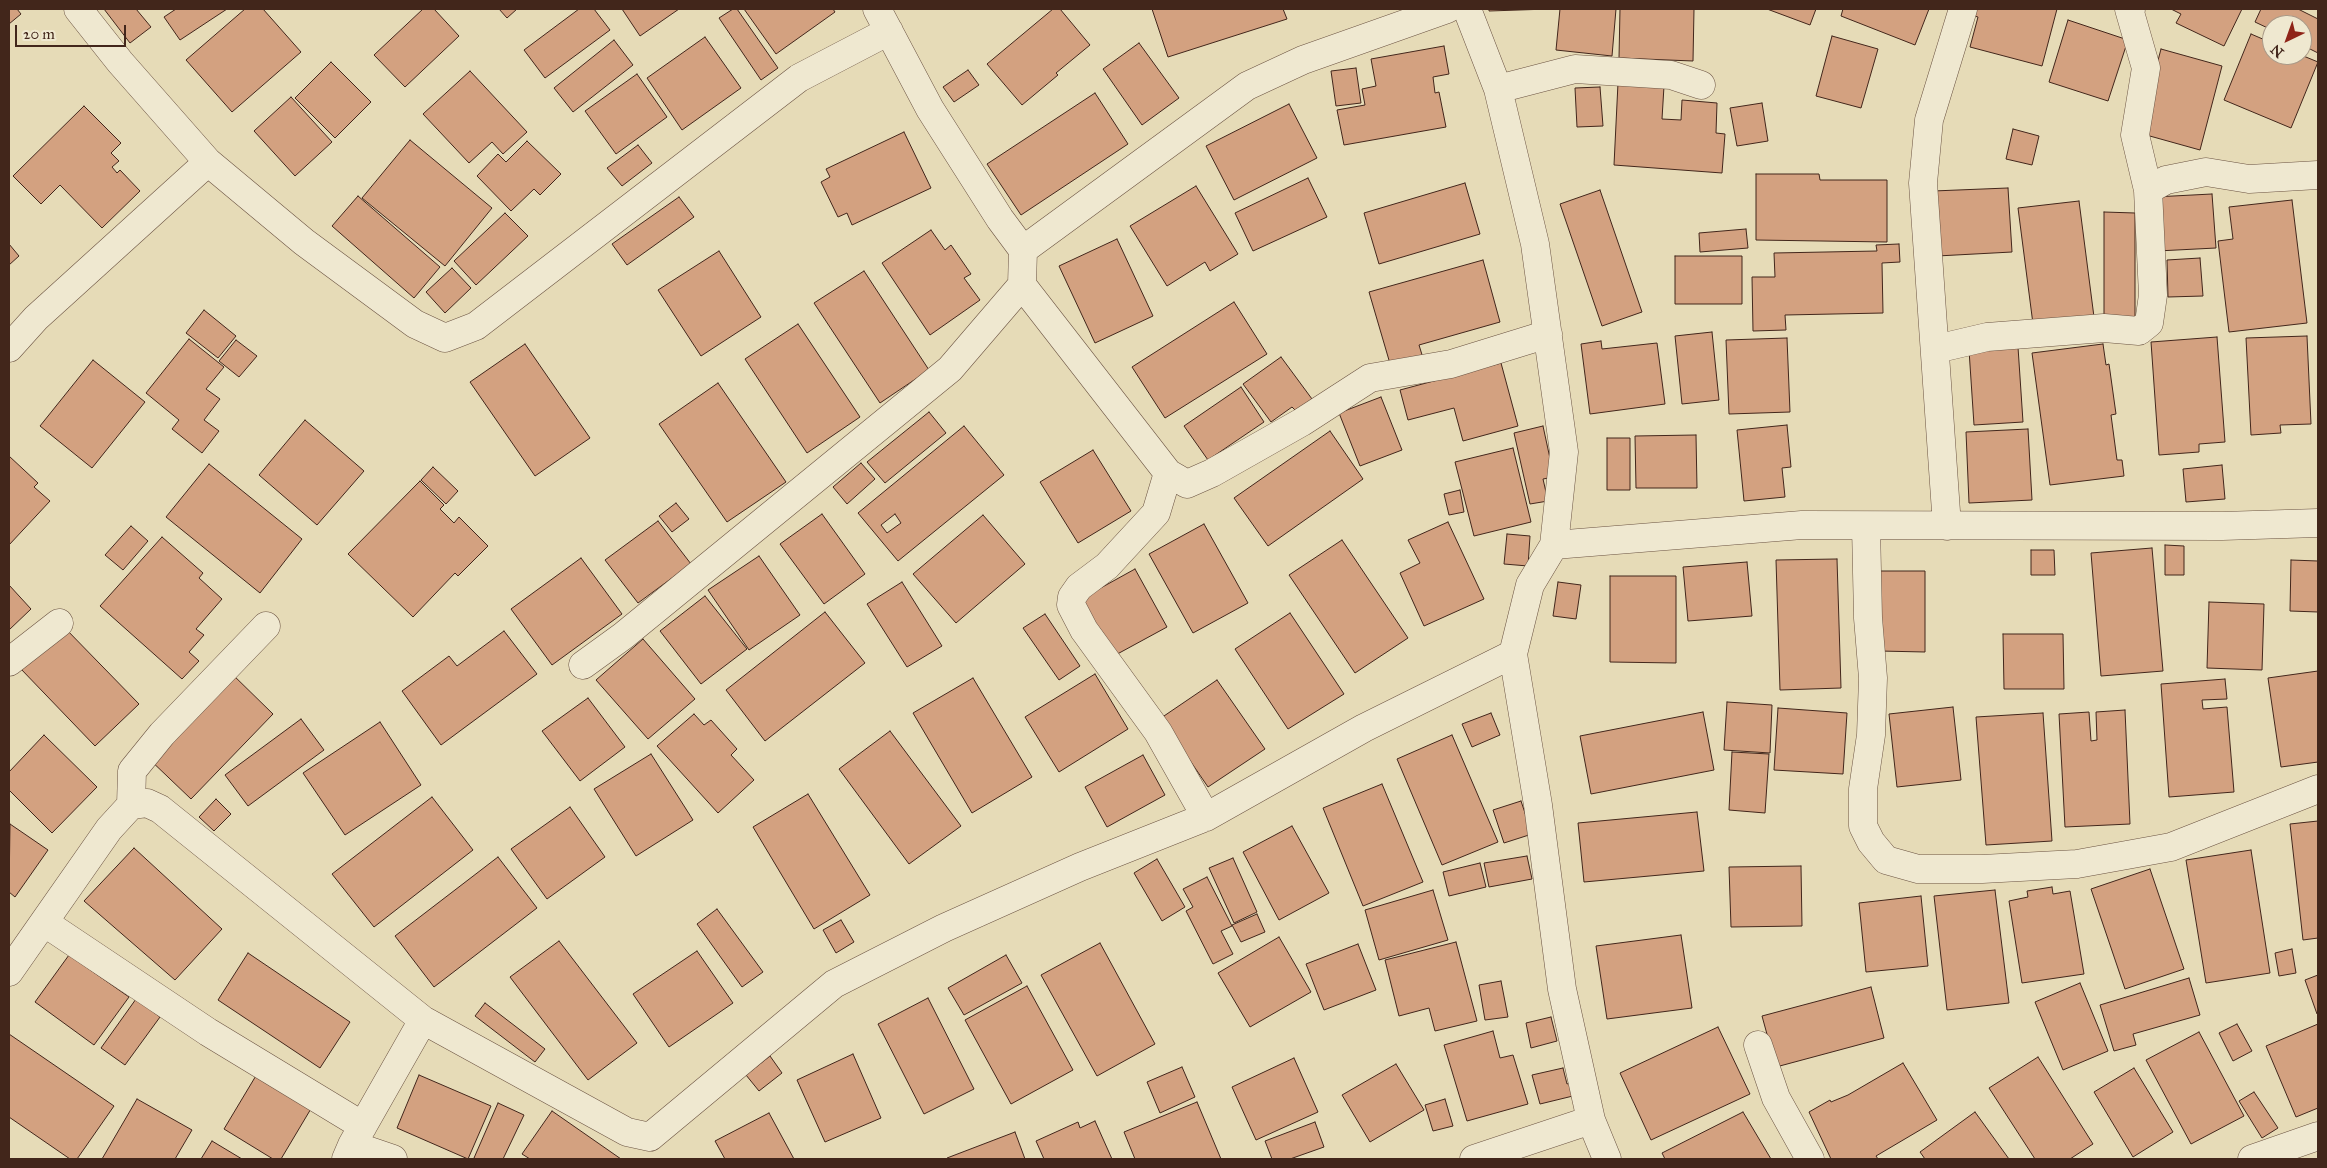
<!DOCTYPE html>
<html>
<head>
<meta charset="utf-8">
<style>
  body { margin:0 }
  #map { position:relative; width:2327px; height:1168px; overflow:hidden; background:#e6dbb7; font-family:"IM FELL Great Primer",serif }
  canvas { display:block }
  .frame { position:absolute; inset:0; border:10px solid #42261b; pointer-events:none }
  .north { position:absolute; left:2262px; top:15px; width:50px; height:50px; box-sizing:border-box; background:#efe8d0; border:1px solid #aa9a88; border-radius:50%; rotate:222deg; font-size:14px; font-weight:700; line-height:20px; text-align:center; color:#42261b }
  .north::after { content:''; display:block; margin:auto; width:18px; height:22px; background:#8f2418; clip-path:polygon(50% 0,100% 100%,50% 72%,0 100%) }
  .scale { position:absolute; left:15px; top:25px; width:111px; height:22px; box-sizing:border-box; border:2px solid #42261b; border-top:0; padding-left:6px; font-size:15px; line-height:18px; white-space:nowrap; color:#42261b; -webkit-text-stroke:4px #efe8d0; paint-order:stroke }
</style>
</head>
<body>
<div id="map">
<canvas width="2327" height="1168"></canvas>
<div class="frame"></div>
<div class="north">N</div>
<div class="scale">20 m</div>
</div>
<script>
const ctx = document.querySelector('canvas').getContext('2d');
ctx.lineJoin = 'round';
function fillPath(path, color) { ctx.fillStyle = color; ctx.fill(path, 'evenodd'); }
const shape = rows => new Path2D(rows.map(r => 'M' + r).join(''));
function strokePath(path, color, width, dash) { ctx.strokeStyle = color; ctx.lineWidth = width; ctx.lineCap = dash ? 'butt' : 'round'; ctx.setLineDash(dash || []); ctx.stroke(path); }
const building = shape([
  [9,9,17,9,21,14,9,24,9,9],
  [104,9,136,9,151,27,130,43,104,9],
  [176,9,227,9,180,40,164,17,176,9],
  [245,9,263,9,301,52,232,112,186,60,245,9],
  [423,9,434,9,459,36,405,87,374,55,423,9],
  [499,9,517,9,507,18,499,9],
  [579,9,594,9,610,30,545,78,524,50,579,9],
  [622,9,679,9,640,36,622,9],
  [733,9,737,9,778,68,761,80,719,18,733,9],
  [744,9,833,9,835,12,776,54,744,9],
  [1053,9,1060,9,1090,45,1056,73,1058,75,1022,105,987,64,1053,9],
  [1152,9,1283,9,1287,19,1168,57,1152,9],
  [1489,9,1549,9,1489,11,1489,9],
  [1560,9,1616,9,1612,56,1556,50,1560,9],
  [1620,9,1694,9,1693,61,1619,58,1620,9],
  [1767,9,1816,9,1810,25,1767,9],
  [1843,9,1929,9,1915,45,1841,16,1843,9],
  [1969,9,2057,9,2042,66,1970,47,1978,17,1968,14,1969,9],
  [2171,9,2242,9,2224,46,2176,23,2181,14,2171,9],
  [2261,9,2298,9,2318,19,2318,53,2302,45,2302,25,2272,25,2272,30,2255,22,2261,9],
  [2068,20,2128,40,2108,101,2049,82,2068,20],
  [2251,34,2272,43,2272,55,2301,55,2318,62,2291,128,2224,100,2251,34],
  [1832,36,1878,49,1861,108,1816,96,1832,36],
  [705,37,741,88,682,130,647,78,705,37],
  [614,40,633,65,573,112,554,88,614,40],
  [1139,43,1179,98,1142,125,1103,69,1139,43],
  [1444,46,1449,74,1433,77,1435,93,1439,92,1446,127,1344,145,1337,110,1365,105,1362,89,1376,86,1371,59,1444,46],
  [2161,49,2222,66,2200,150,2139,133,2161,49],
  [331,62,371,102,335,138,295,98,331,62],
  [1356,68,1361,103,1336,106,1331,71,1356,68],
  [968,70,979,85,954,102,943,87,968,70],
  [470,71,527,132,503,154,492,142,469,163,423,114,470,71],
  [637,74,667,117,616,154,585,111,637,74],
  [1618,83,1664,86,1662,119,1681,120,1682,100,1717,103,1716,133,1725,134,1722,173,1614,165,1618,83],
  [1600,87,1603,126,1577,127,1575,88,1600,87],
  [1095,93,1128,144,1021,215,987,164,1095,93],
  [291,97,332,142,295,176,254,131,291,97],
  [1762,103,1768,141,1737,146,1730,108,1762,103],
  [1289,104,1317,158,1234,200,1206,146,1289,104],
  [84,106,121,143,111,153,119,161,112,167,117,173,120,170,140,191,102,228,60,185,41,204,13,176,84,106],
  [2013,129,2039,136,2032,165,2006,159,2013,129],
  [904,132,931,188,852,225,847,213,838,217,821,182,830,177,826,169,904,132],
  [410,140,492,208,445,266,362,198,410,140],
  [527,141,561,174,540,195,534,189,511,211,477,176,498,154,506,162,527,141],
  [638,145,652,163,622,186,607,168,638,145],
  [1756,174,1819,174,1820,180,1887,180,1887,242,1756,240,1756,174],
  [1308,178,1327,217,1253,251,1235,213,1308,178],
  [1465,183,1480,234,1379,264,1364,213,1465,183],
  [1196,186,1238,254,1210,271,1205,262,1167,286,1130,226,1196,186],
  [2008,188,2012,252,1937,256,1933,191,2008,188],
  [1600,190,1642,312,1602,326,1560,204,1600,190],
  [2212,194,2216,248,2157,251,2154,197,2212,194],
  [358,196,440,267,414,298,332,226,358,196],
  [679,197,694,217,627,265,612,244,679,197],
  [2292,200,2307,323,2229,332,2218,241,2233,239,2229,207,2292,200],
  [2079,201,2094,317,2033,324,2018,208,2079,201],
  [2104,212,2135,213,2135,319,2104,319,2104,212],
  [505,213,528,236,476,285,454,261,505,213],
  [1746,229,1748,248,1700,252,1699,233,1746,229],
  [931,230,945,250,951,245,971,274,964,278,980,300,930,335,882,263,931,230],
  [1117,239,1153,316,1095,343,1059,266,1117,239],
  [9,244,19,256,9,265,9,244],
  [1899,244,1900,262,1882,263,1883,313,1785,315,1786,330,1753,331,1752,277,1775,277,1774,253,1877,251,1876,245,1899,244],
  [719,251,761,317,701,356,658,290,719,251],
  [1675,256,1742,256,1742,304,1675,304,1675,256],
  [2200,258,2203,296,2168,297,2167,260,2200,258],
  [1483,260,1500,322,1419,345,1423,358,1391,367,1369,292,1483,260],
  [452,268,471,288,445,313,426,292,452,268],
  [864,271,929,370,880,403,814,303,864,271],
  [1234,302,1267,354,1165,418,1132,367,1234,302],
  [204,310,236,336,218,358,186,333,204,310],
  [798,324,860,417,807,453,745,359,798,324],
  [1712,332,1719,400,1682,404,1675,336,1712,332],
  [2307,336,2311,424,2280,425,2281,433,2251,435,2246,338,2307,336],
  [2217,337,2225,442,2199,444,2199,452,2159,455,2151,342,2217,337],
  [1787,338,1790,412,1729,414,1726,340,1787,338],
  [189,339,224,367,206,389,220,399,204,420,219,431,202,453,172,429,179,420,146,393,189,339],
  [236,340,257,356,239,377,219,361,236,340],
  [1601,341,1602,349,1657,343,1665,404,1590,414,1581,344,1601,341],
  [525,344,590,438,535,476,470,382,525,344],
  [2103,344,2106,365,2109,364,2116,414,2111,415,2117,460,2122,460,2124,476,2050,485,2032,353,2103,344],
  [2018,347,2023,422,1974,425,1969,350,2018,347],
  [1281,357,1312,399,1296,411,1292,407,1271,422,1243,384,1281,357],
  [93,360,145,402,92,468,40,426,93,360],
  [1501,363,1518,426,1463,441,1454,408,1408,420,1400,390,1501,363],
  [718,383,786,482,727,522,659,424,718,383],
  [1241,387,1264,422,1208,460,1184,426,1241,387],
  [1381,397,1402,450,1360,466,1339,413,1381,397],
  [929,412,946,433,885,483,867,462,929,412],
  [305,420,364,471,317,525,259,475,305,420],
  [1787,425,1791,467,1782,468,1785,497,1744,501,1737,430,1787,425],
  [964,426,1004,475,898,561,858,513,964,426],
  [895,514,901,523,887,533,881,525,895,514],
  [1543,426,1554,477,1543,479,1548,501,1530,504,1514,433,1543,426],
  [2028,429,2032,500,1969,503,1966,432,2028,429],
  [1330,431,1363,479,1268,546,1234,498,1330,431],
  [1696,435,1697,488,1636,488,1635,436,1696,435],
  [1607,438,1630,438,1630,490,1607,490,1607,438],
  [1513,448,1531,522,1474,536,1455,462,1513,448],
  [1093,450,1131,511,1078,543,1040,482,1093,450],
  [9,456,38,483,34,487,50,501,9,545,9,456],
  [861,463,875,479,847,504,833,487,861,463],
  [209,464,302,539,260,593,166,517,209,464],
  [2222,465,2225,499,2186,502,2183,469,2222,465],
  [433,467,458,491,446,504,421,480,433,467],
  [420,481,444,505,440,509,454,523,459,517,488,546,458,576,455,573,413,617,348,554,420,481],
  [1460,490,1464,512,1449,515,1444,494,1460,490],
  [676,503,689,519,672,532,659,516,676,503],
  [822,514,865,574,824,604,780,544,822,514],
  [983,515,1025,564,956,623,913,574,983,515],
  [658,521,691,564,638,603,605,560,658,521],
  [1448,522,1484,599,1424,626,1400,573,1420,563,1408,540,1448,522],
  [1204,524,1248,603,1193,633,1149,554,1204,524],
  [131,526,148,541,123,570,105,555,131,526],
  [1507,534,1530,536,1528,566,1504,564,1507,534],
  [162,537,203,573,199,578,222,599,196,629,204,635,189,652,199,661,182,679,100,606,162,537],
  [1342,540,1408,638,1355,673,1289,575,1342,540],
  [2165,545,2184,546,2184,575,2165,575,2165,545],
  [2152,548,2163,671,2101,676,2091,553,2152,548],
  [2031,550,2054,550,2055,575,2031,575,2031,550],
  [759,556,800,615,749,650,708,590,759,556],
  [581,558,622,614,552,665,511,609,581,558],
  [1837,559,1841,688,1780,690,1776,560,1837,559],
  [2291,560,2318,561,2318,612,2290,611,2291,560],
  [1747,562,1752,616,1688,621,1683,567,1747,562],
  [1135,569,1167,627,1110,658,1079,600,1135,569],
  [1879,571,1925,571,1925,652,1879,651,1879,571],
  [1610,576,1676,576,1676,663,1610,662,1610,576],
  [902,582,942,646,907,667,867,604,902,582],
  [1558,582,1581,585,1576,619,1553,616,1558,582],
  [9,585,31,609,9,630,9,585],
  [705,596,747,649,701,684,660,631,705,596],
  [2209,602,2264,604,2262,670,2207,668,2209,602],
  [825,612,865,663,765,741,726,690,825,612],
  [1290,613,1344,694,1288,729,1235,649,1290,613],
  [1045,614,1080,666,1059,680,1023,628,1045,614],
  [63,626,139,704,95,746,20,668,63,626],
  [504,631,537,674,441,745,402,691,449,656,457,666,504,631],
  [2003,634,2063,634,2064,689,2004,689,2003,634],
  [643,639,695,699,648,739,596,680,643,639],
  [229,671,273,714,191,799,146,756,229,671],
  [2318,671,2318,762,2281,767,2268,678,2318,671],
  [1095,674,1128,729,1059,772,1025,717,1095,674],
  [973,678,1032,777,972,813,913,713,973,678],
  [2225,679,2227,699,2202,700,2203,709,2227,707,2234,792,2169,797,2161,684,2225,679],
  [1217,680,1265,749,1208,787,1161,718,1217,680],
  [588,698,625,747,580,781,542,731,588,698],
  [1727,702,1772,705,1770,753,1724,750,1727,702],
  [1953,707,1961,780,1897,787,1889,714,1953,707],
  [1778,708,1847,713,1843,774,1774,770,1778,708],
  [2125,710,2130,824,2065,827,2059,714,2089,712,2091,741,2097,740,2096,712,2125,710],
  [1703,712,1714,770,1591,794,1580,736,1703,712],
  [1491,713,1500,735,1472,747,1462,724,1491,713],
  [2043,713,2052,841,1986,845,1976,717,2043,713],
  [694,714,704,725,711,720,737,749,731,755,754,780,718,813,657,746,694,714],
  [301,719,324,750,248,806,225,775,301,719],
  [380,722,421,785,345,835,303,773,380,722],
  [890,731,961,826,909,864,839,769,890,731],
  [44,735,97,787,52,833,9,790,9,772,44,735],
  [1452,735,1498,842,1442,865,1397,759,1452,735],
  [1732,752,1769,754,1765,813,1729,810,1732,752],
  [651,754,693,820,636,856,594,789,651,754],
  [1143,755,1165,795,1107,827,1085,787,1143,755],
  [1382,784,1423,882,1363,906,1323,808,1382,784],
  [808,794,870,895,814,929,753,827,808,794],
  [432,797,473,850,374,927,332,874,432,797],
  [216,799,231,814,214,831,199,817,216,799],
  [1521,801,1532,834,1504,843,1493,810,1521,801],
  [570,807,605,857,547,899,511,849,570,807],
  [1697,812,1704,871,1584,882,1578,823,1697,812],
  [2318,821,2318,938,2303,940,2290,824,2318,821],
  [10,824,48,850,15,897,9,892,10,824],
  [1292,826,1329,893,1279,920,1243,852,1292,826],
  [134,848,222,929,175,980,84,901,134,848],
  [2251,850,2270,973,2206,983,2186,860,2251,850],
  [1527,856,1532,879,1489,887,1484,863,1527,856],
  [498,857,537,908,434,987,395,936,498,857],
  [1233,858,1257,912,1234,923,1209,868,1233,858],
  [1157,859,1185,907,1162,921,1134,873,1157,859],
  [1480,863,1486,887,1449,896,1443,872,1480,863],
  [1801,866,1802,926,1731,927,1729,867,1801,866],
  [2150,869,2184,969,2125,989,2091,889,2150,869],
  [1207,877,1232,926,1221,931,1233,954,1213,964,1186,911,1193,907,1183,889,1207,877],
  [2052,887,2053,894,2070,891,2084,974,2022,983,2009,901,2028,897,2027,891,2052,887],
  [1433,890,1448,940,1379,960,1365,910,1433,890],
  [1995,890,2009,1003,1947,1010,1934,896,1995,890],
  [1921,896,1928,966,1866,972,1859,903,1921,896],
  [717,909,763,972,742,987,697,924,717,909],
  [1257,914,1265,932,1241,942,1232,925,1257,914],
  [841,920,854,942,836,953,823,930,841,920],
  [1681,935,1692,1008,1607,1019,1596,946,1681,935],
  [1279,937,1311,992,1250,1027,1218,973,1279,937],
  [559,941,637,1043,588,1080,510,977,559,941],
  [1456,942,1477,1021,1435,1031,1429,1008,1399,1016,1385,960,1456,942],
  [1100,943,1155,1044,1097,1076,1041,975,1100,943],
  [1358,944,1376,990,1324,1010,1306,964,1358,944],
  [2292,949,2296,973,2279,976,2275,953,2292,949],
  [697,951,733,1003,669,1047,633,994,697,951],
  [248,953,350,1022,320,1068,218,1000,248,953],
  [69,955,129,997,94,1045,35,1002,69,955],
  [1006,955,1022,983,964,1015,948,988,1006,955],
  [2318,975,2318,1014,2317,1014,2305,980,2318,975],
  [2189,978,2200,1015,2133,1034,2136,1045,2114,1051,2100,1005,2189,978],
  [1501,981,1508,1017,1485,1020,1479,985,1501,981],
  [2080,983,2108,1051,2063,1070,2035,1002,2080,983],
  [1027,986,1073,1070,1011,1104,965,1020,1027,986],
  [1871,987,1884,1038,1776,1067,1762,1016,1871,987],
  [928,998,974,1089,924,1114,878,1024,928,998],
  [136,999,160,1017,125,1065,101,1048,136,999],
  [485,1003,545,1049,535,1062,475,1016,485,1003],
  [1551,1017,1557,1041,1531,1048,1526,1023,1551,1017],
  [2237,1024,2252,1051,2233,1061,2219,1033,2237,1024],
  [2318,1024,2318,1108,2296,1117,2266,1046,2318,1024],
  [1718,1027,1750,1094,1651,1140,1620,1073,1718,1027],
  [1493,1031,1500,1058,1513,1055,1528,1104,1467,1121,1444,1045,1493,1031],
  [2199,1032,2244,1116,2191,1144,2146,1060,2199,1032],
  [9,1034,114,1106,77,1159,70,1159,9,1117,9,1034],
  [853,1054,881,1118,825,1142,797,1080,853,1054],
  [770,1056,782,1073,759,1091,746,1075,770,1056],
  [2038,1057,2093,1144,2070,1159,2035,1159,1989,1088,2038,1057],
  [1294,1058,1318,1112,1256,1140,1232,1087,1294,1058],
  [1903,1063,1937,1120,1876,1156,1878,1159,1831,1159,1809,1112,1830,1100,1831,1102,1848,1095,1903,1063],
  [1396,1064,1424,1110,1370,1142,1342,1095,1396,1064],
  [1182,1067,1195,1097,1160,1113,1147,1082,1182,1067],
  [1563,1068,1567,1084,1573,1082,1577,1095,1540,1104,1532,1075,1563,1068],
  [2134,1068,2173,1132,2133,1157,2094,1092,2134,1068],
  [257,1074,312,1107,281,1159,273,1159,224,1129,257,1074],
  [419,1075,491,1106,468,1159,397,1128,419,1075],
  [2254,1092,2278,1128,2262,1138,2239,1101,2254,1092],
  [137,1099,192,1130,175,1159,102,1159,137,1099],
  [1445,1099,1453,1126,1433,1131,1425,1105,1445,1099],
  [1197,1102,1221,1159,1135,1159,1124,1132,1197,1102],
  [498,1103,524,1115,503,1159,477,1159,474,1158,498,1103],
  [552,1111,621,1159,530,1159,522,1154,552,1111],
  [1743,1112,1771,1159,1665,1159,1662,1153,1743,1112],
  [1975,1112,2009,1159,1925,1159,1920,1152,1975,1112],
  [769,1113,794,1159,725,1159,715,1141,769,1113],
  [1095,1121,1112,1159,1044,1159,1036,1141,1078,1122,1080,1128,1095,1121],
  [1315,1122,1324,1147,1290,1159,1272,1159,1265,1141,1315,1122],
  [1015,1132,1025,1159,948,1159,947,1158,1015,1132],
  [212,1141,242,1159,201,1159,212,1141]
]);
fillPath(building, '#d3a180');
strokePath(building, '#42261b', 1);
const minor = shape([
  [78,9,120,62,208,162,304,242,415,324,445,338,476,326,799,78,889,31],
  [877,9,930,109,1000,219,1023,250,1022,285,1168,473,1187,484,1212,473,1302,422,1370,378,1451,364,1548,334],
  [1467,9,1498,89,1535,244,1564,452,1554,545,1530,585,1513,654,1538,805,1562,989,1591,1120,1607,1159],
  [2131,9,2129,9,2146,68,2135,135,2148,190],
  [1498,89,1575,69,1671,75,1701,85],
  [1023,250,1247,86,1303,60,1447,9],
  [9,348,36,318,208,162],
  [1936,349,1987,337,2104,328,2139,331,2149,323,2153,295,2148,190,2166,180,2206,172,2249,179,2318,175],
  [1168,473,1156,513,1107,566,1079,587,1072,597,1071,605,1084,630,1158,732,1206,817],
  [1866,526,1868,618,1873,678,1871,735,1863,789,1863,826,1871,842,1886,860,1918,869,1982,869,2077,864,2171,847,2318,789],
  [1947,526,1923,183,1929,120,1963,9],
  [1554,545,1802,525,2222,526,2318,523],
  [9,662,59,623],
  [583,665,623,636,950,369,1022,285],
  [131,805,132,771,162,734,266,626],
  [45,923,208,1032,363,1126],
  [9,972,109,829,131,805,147,803,160,809,423,1020,627,1132,650,1137,834,984,944,928,1080,867,1206,817,1364,728,1513,654],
  [1758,1045,1776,1098,1810,1159],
  [352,1145,393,1159],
  [346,1159,352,1145,423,1020],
  [1474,1159,1591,1120],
  [2252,1159,2318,1136]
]);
strokePath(minor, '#6b5342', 29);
strokePath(minor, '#efe8d0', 28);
</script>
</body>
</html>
